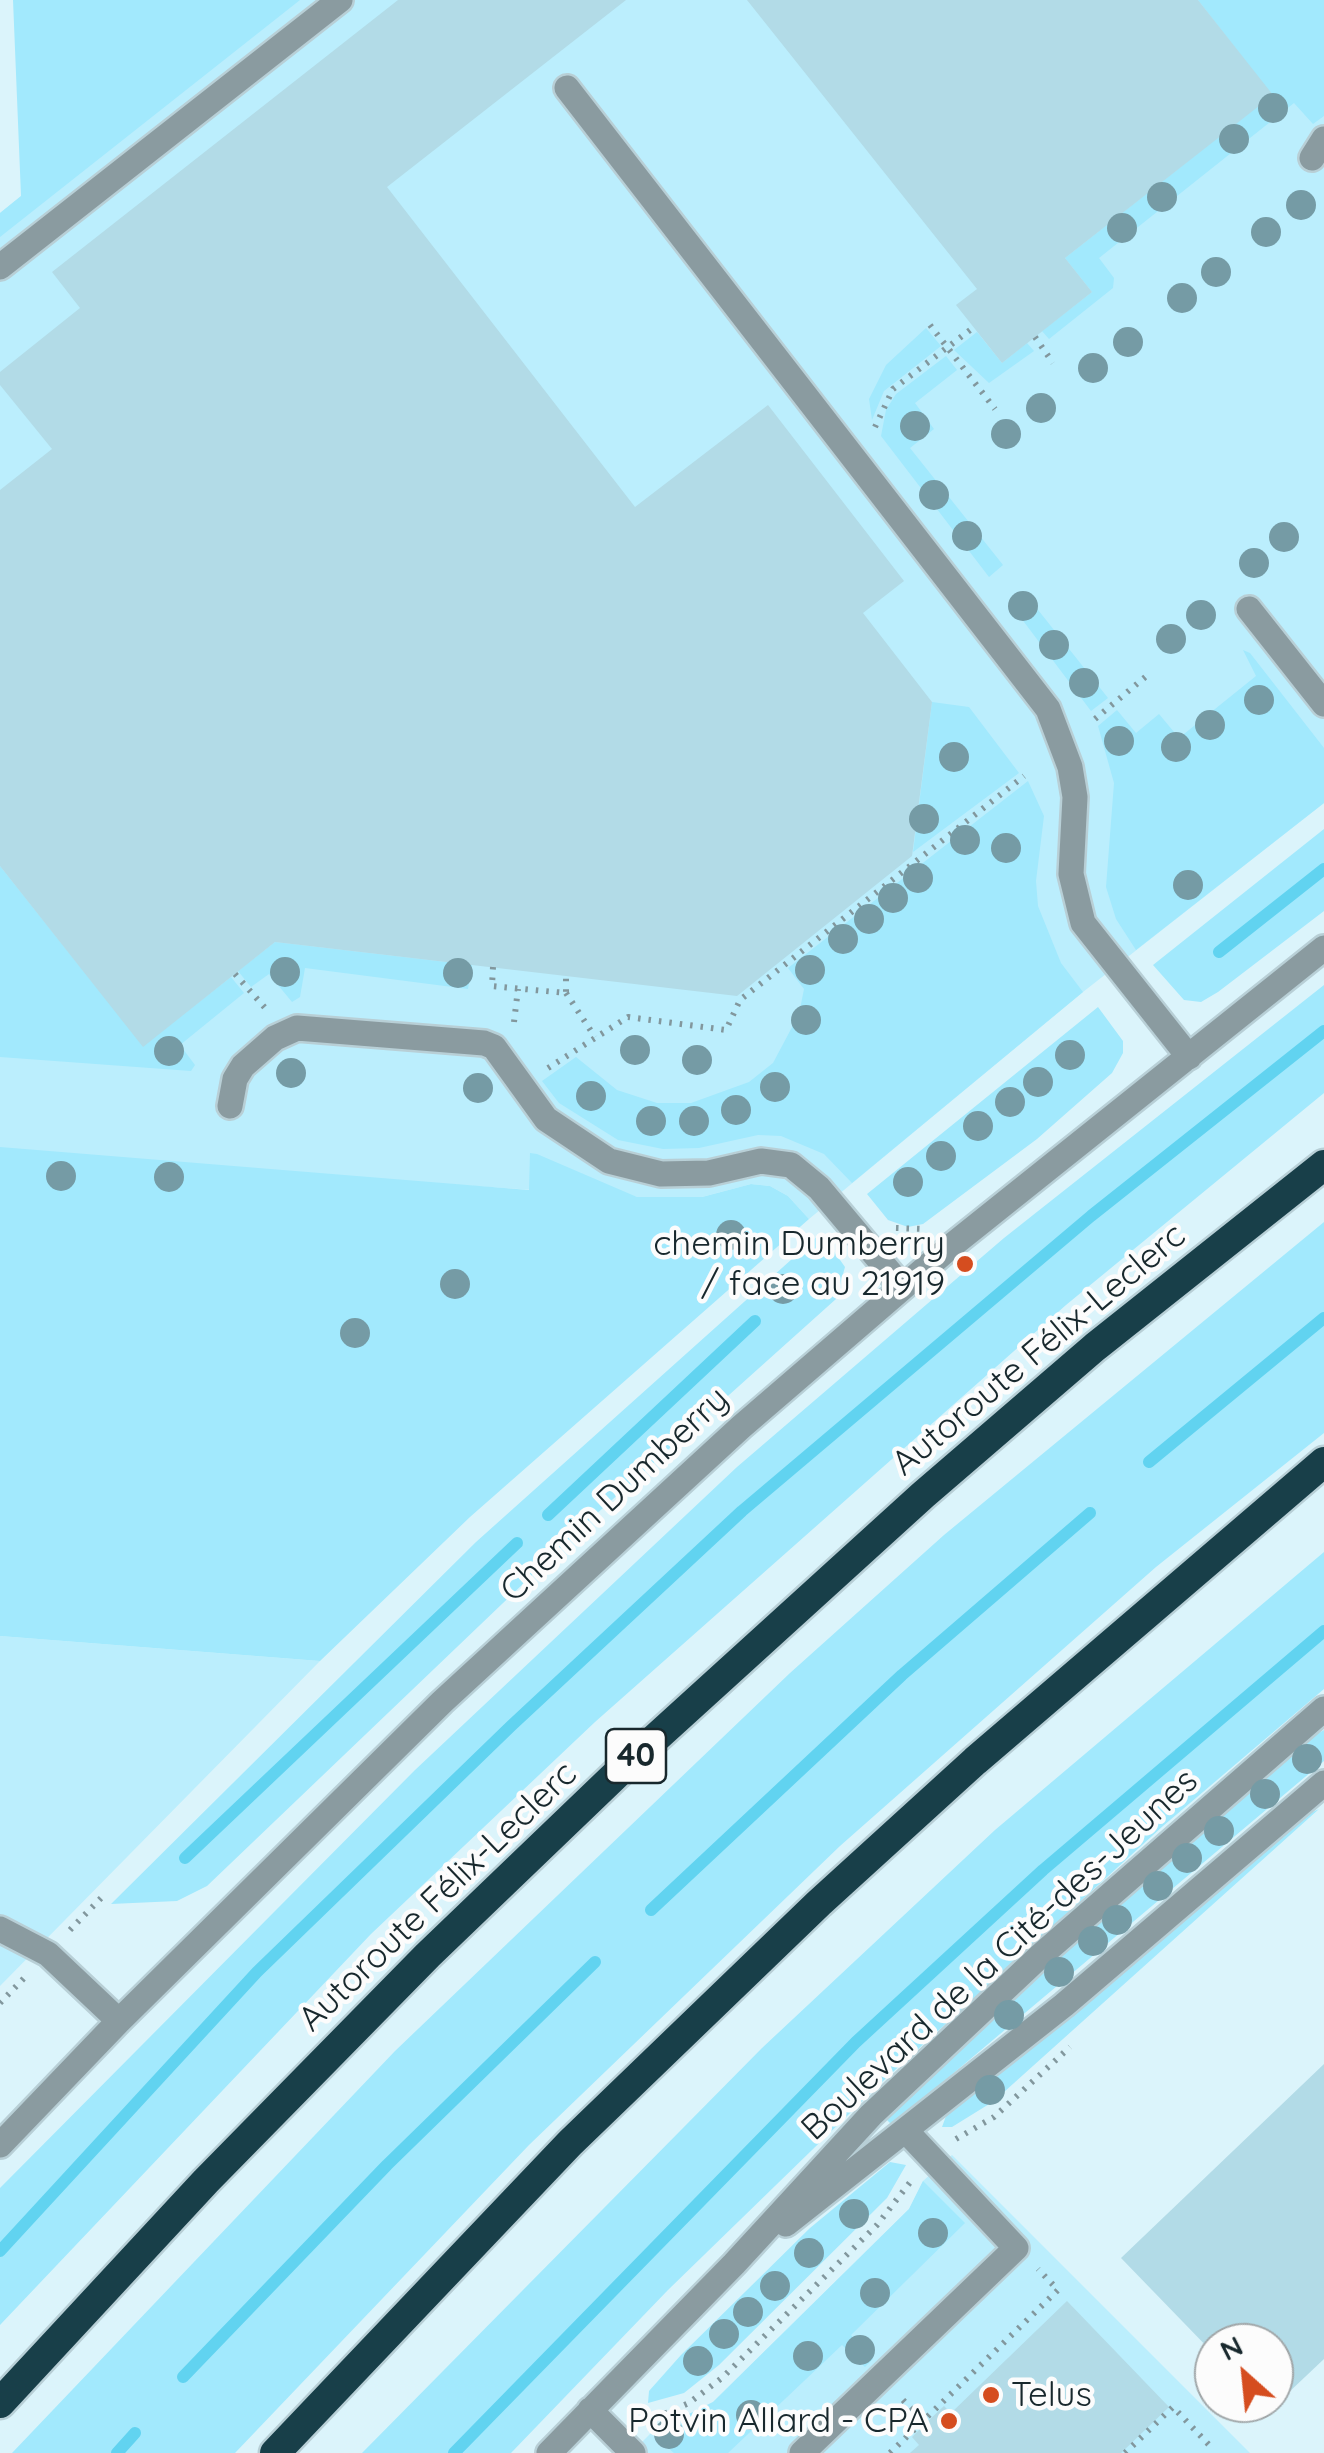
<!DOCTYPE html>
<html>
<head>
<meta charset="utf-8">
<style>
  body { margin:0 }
  #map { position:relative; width:1324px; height:2453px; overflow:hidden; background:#dbf4fb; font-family:Quicksand,sans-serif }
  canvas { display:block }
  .north { position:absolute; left:1194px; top:2323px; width:100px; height:100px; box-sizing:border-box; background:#fcfcfc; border:2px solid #a1a7a9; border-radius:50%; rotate:333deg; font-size:28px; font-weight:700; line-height:40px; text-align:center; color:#18282d }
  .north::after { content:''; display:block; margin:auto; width:35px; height:45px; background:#d54d1f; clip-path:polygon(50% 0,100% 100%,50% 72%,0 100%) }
</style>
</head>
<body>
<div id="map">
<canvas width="1324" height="2453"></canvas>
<div class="north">N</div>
</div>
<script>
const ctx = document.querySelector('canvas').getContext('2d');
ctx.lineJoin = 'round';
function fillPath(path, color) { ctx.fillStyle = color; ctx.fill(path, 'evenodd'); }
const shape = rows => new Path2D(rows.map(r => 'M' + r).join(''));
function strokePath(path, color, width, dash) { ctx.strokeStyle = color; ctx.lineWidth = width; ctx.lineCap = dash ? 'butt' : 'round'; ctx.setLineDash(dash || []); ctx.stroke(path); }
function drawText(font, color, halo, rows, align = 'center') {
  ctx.font = font + ' Quicksand,sans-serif'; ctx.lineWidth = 9; ctx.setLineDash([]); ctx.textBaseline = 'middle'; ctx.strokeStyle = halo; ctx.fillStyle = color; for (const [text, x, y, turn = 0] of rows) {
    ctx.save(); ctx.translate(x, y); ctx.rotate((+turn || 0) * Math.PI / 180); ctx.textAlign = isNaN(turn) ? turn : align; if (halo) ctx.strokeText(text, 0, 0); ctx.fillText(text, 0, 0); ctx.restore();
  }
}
fillPath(shape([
  [266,0,1324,0,1324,803,1083,992,809,1219,788,1196,770,1186,751,1184,702,1197,637,1197,0,1154,0,213],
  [0,1636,320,1661,0,1986],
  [952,2155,1250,2453,631,2453,651,2433,713,2402,909,2209,923,2181]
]), '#bbeefd');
fillPath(shape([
  [13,0,300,0,0,237,0,213,21,196],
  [1198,0,1324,0,1324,116,1313,124,1294,103,1099,258,1114,278,1113,288,1049,339,1042,331,1092,292,1065,258,1272,95],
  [926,328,941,346,884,391,872,420,869,399,886,365],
  [977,332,1002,363,1027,343,1034,351,989,383,954,350],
  [946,356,957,370,915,403,934,429,910,448,1003,565,989,577,881,436,886,410,896,394],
  [1023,591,1108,698,1091,711,1009,602],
  [1243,650,1250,653,1324,748,1324,803,1136,950,1116,919,1106,887,1114,783,1098,726,1117,710,1136,733,1159,714,1179,738,1256,676],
  [932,702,969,707,1019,773,913,852],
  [1028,781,1044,816,1036,881,1038,906,1061,963,1083,992,852,1183,824,1154,781,1136,758,1135,699,1148,663,1149,618,1140,559,1103,542,1081,576,1057,617,1090,657,1103,691,1103,749,1082,773,1063,799,1014,804,989,788,968],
  [1324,829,1324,911,1218,992,1201,1002,1184,1000,1153,965],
  [0,866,143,1046,231,977,244,993,180,1045,195,1065,191,1071,0,1057],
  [275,942,472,965,468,989,305,968,300,997,292,1002,269,974,251,987,238,971],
  [1324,985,1324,1093,1066,1305,595,1722,371,1934,0,2325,0,2188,415,1770,737,1467,1004,1238],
  [1098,1007,1123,1041,1123,1053,1112,1073,1037,1139,923,1224,908,1227,888,1220,867,1194],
  [0,1147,529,1190,530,1153,537,1154,637,1197,702,1197,751,1184,770,1186,788,1196,809,1219,470,1517,320,1661,0,1636],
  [1324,1222,1324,1433,1156,1567,840,1846,529,2145,235,2453,12,2453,395,2051,790,1673,944,1535],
  [821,1233,845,1267,836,1299,593,1517,207,1886,177,1901,111,1904,476,1542],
  [1324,1552,1324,1689,1163,1826,883,2081,668,2290,511,2453,362,2453,762,2048,995,1830],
  [1324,1730,1324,1761,892,2125,886,2119,1159,1865,1297,1745],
  [1319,1809,994,2101,952,2127,942,2127,946,2116,1302,1817],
  [890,2162,906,2165,887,2198,719,2365,684,2393,648,2403,649,2391,681,2355,810,2228],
  [923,2181,965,2223,851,2335,873,2359,865,2367,842,2345,728,2453,674,2453,651,2433,713,2402,909,2209]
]), '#a2e9fd');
strokePath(shape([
  [1219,952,1324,869],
  [1149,1462,1324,1318],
  [548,1515,755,1321],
  [185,1858,517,1543],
  [651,1910,902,1675,1090,1513],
  [0,2251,257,1972,511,1726,742,1511,1091,1216,1324,1031],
  [183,2377,387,2165,595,1962],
  [117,2453,135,2433],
  [454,2453,856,2042,1043,1870,1324,1631]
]), '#61d3f0', 12);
fillPath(shape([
  [398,0,626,0,387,187,635,507,768,405,904,581,863,613,932,702,912,856,737,996,275,942,143,1047,0,866,0,490,52,449,0,385,0,372,80,308,52,272],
  [747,0,1198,0,1273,95,1065,258,1092,292,1002,363,956,305,977,289],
  [1324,2064,1324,2359,1269,2411,1261,2403,1274,2403,1274,2343,1214,2343,1214,2354,1121,2258],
  [1067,2301,1169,2407,1121,2453,910,2453,919,2445,912,2437,926,2423,944,2406,951,2413]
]), '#b2dbe7');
const minor = shape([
  [567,88,1048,709,1070,767,1075,797,1071,874,1083,923,1189,1057],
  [1312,158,1324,139],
  [0,267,340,0],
  [1249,609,1324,704],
  [230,1106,235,1079,243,1066,275,1038,297,1028,484,1043,494,1047,546,1119,609,1161,661,1174,709,1173,761,1161,791,1165,819,1188,902,1287],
  [0,1929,48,1954,119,2021],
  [0,2145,119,2021,442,1702,741,1427,950,1247,1324,948],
  [786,2224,1064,2005,1324,1783],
  [590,2410,633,2453],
  [549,2453,734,2264,871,2115,1039,1957,1324,1709],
  [802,2453,1016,2248,907,2132]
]);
const highway = shape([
  [0,2403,206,2181,428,1955,627,1764,923,1495,1095,1347,1324,1165],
  [275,2453,570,2143,819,1903,975,1761,1324,1462]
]);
strokePath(minor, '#b8cfd6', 30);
strokePath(highway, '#b8cfd6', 35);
strokePath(shape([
  [930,325,995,409],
  [1035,337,1053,363],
  [875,427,893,389,974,327],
  [1095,719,1150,673],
  [493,967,492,986,566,993,566,976],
  [235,974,267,1010],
  [566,993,595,1037],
  [514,1022,518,989],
  [548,1068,628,1017,726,1030,740,1000,1024,776],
  [896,1228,923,1229],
  [70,1930,101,1898],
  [0,2003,27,1975],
  [956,2139,994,2117,1070,2047],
  [903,2400,925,2423],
  [646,2422,689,2403,723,2377,877,2225,911,2181],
  [890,2453,1058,2290,1038,2269],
  [1125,2453,1173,2407,1211,2447]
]), '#82979d', 6, [2.5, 8]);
strokePath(minor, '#8a9ba0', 25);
strokePath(highway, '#183f49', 30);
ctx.fillStyle = '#759ba5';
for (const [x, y] of [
  [1273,108],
  [1234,139],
  [1162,197],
  [1301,205],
  [1122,228],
  [1266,232],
  [1216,272],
  [1182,298],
  [1128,342],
  [1093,368],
  [1041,408],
  [915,426],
  [1006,434],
  [934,495],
  [967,536],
  [1284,537],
  [1254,563],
  [1023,606],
  [1201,615],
  [1171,639],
  [1054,645],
  [1084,683],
  [1259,700],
  [1210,725],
  [1119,741],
  [1176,747],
  [954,757],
  [924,819],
  [965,840],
  [1006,848],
  [918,878],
  [1188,885],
  [893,898],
  [869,919],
  [843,939],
  [810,970],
  [285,972],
  [458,973],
  [806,1020],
  [635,1050],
  [169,1051],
  [1070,1055],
  [697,1060],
  [291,1073],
  [1038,1082],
  [775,1087],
  [478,1088],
  [591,1096],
  [1010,1102],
  [736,1110],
  [651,1121],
  [694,1121],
  [978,1126],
  [941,1156],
  [61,1176],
  [169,1177],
  [908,1182],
  [731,1235],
  [455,1284],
  [783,1289],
  [355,1333],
  [1307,1759],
  [1265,1794],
  [1219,1831],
  [1187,1858],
  [1158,1886],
  [1117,1920],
  [1093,1941],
  [1059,1972],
  [1009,2015],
  [990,2090],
  [854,2214],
  [933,2233],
  [809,2253],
  [775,2286],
  [875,2293],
  [748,2312],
  [724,2334],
  [860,2350],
  [808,2356],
  [698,2361],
  [751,2415],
  [669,2434]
]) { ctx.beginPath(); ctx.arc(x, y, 15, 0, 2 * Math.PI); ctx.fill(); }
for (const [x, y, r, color] of [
  [965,1264,10,"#d54d1f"],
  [991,2395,10,"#d54d1f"],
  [949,2421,10,"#d54d1f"]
]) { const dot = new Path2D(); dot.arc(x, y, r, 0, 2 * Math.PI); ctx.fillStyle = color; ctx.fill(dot); strokePath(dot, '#fcfcfc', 4); }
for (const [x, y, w] of [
  [636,1756,60]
]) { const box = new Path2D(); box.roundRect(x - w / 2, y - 27, w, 54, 8); ctx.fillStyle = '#fcfcfc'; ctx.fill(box); strokePath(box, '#18282d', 2.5); }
drawText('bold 32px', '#18282d', null, [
  ["40",636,1756]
]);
drawText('35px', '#18282d', '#fcfcfc', [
  ["chemin Dumberry",945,1244],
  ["/ face au 21919",945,1284],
  ["Telus",1011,2395,"left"],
  ["Potvin Allard - CPA",929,2421]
], 'right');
drawText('35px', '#18282d', '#fcfcfc', [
  ["Autoroute Félix-Leclerc",1039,1350,-40],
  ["Chemin Dumberry",615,1495,-43],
  ["Autoroute Félix-Leclerc",438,1897,-44],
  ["Boulevard de la Cité-des-Jeunes",1000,1955,-43]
]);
</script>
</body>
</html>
